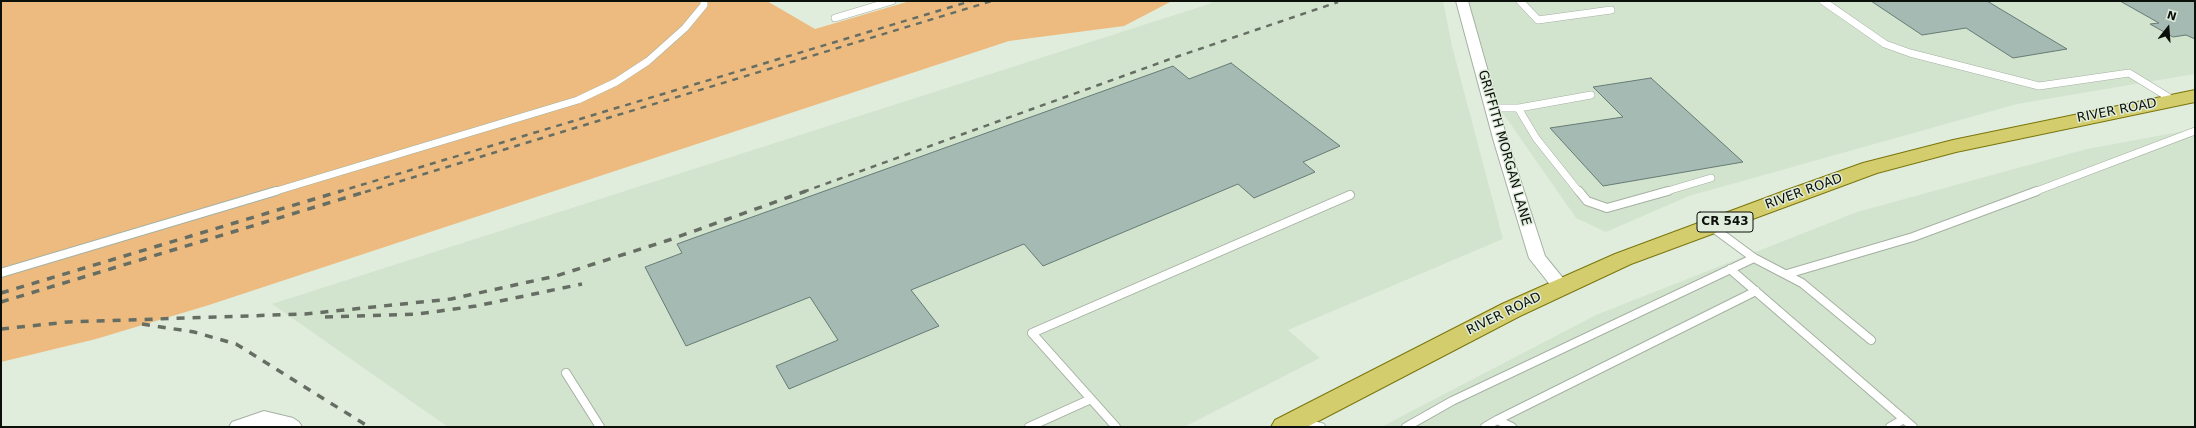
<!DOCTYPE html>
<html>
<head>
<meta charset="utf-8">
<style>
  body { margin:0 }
  #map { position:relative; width:2196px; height:428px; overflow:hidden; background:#e0eddd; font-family:"DejaVu Sans",sans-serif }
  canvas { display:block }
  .frame { position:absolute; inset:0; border:2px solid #0c100b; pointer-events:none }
  .north { position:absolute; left:2148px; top:8px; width:40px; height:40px; -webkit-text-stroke:3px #e0eddd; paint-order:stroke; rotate:17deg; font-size:11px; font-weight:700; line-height:16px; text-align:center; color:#0c100b }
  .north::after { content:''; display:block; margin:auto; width:14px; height:18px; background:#0c100b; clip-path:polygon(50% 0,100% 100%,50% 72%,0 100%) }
</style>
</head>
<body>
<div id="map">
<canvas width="2196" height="428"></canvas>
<div class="frame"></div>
<div class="north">N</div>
</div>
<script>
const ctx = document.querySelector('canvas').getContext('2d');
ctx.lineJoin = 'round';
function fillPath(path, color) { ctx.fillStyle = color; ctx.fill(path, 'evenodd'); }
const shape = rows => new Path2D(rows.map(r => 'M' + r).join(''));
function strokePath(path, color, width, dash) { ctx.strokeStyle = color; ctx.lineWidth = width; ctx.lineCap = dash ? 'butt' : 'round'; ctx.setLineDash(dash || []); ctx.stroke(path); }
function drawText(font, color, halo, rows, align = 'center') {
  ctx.font = font + ' "DejaVu Sans",sans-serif'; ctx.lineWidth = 3; ctx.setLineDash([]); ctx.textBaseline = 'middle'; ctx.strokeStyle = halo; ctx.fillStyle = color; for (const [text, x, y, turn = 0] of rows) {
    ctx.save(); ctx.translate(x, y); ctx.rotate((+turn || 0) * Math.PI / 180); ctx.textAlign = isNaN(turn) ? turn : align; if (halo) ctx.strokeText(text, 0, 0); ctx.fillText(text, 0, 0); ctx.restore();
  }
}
fillPath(shape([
  [1214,1,1443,1,1452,46,1503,239,1288,330,1320,358,1184,427,448,427,272,304,1209,4],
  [1462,1,2195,1,2195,74,2017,104,1689,196,1606,232,1576,218,1486,89],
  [2195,129,2195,427,1381,427,1596,315,1857,212,2087,149]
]), '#d2e4ce');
fillPath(shape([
  [1,1,767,1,815,29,910,1,1172,1,1124,26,1009,41,209,305,96,339,1,362]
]), '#edbb7f');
const building = shape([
  [1871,1,1987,1,2067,49,2013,58,1966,28,1922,35,1871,1],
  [2120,1,2195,1,2195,39,2186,35,2173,37,2150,24,2159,23,2120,1],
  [1231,63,1340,146,1303,162,1315,172,1254,198,1238,184,1043,266,1024,244,911,290,939,326,789,389,776,366,838,340,810,297,686,346,645,267,682,253,677,244,1173,66,1189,79,1231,63],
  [1651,78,1743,162,1603,186,1550,128,1623,117,1593,87,1651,78]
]);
fillPath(building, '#a5bab3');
strokePath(building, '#677c75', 1);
const laneFar1 = shape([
  [1520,1,1538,20,1611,10],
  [1823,1,1885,44,1910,53,2039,86,2129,73,2173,100],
  [835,18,892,1],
  [1491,108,1518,108,1536,138,1579,192],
  [1519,108,1591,95],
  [273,192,578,100,616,82,648,61,685,28,704,5,704,1],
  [1664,192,1711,178],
  [2034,192,2195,131]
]);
const lane = shape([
  [1579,191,1587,201,1607,208,1668,191],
  [1754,258,1802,283,1871,340],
  [1730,269,1913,427],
  [1,273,276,191],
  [1787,274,1913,237,2037,191],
  [566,373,600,427],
  [1497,420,1756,291],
  [1303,422,1321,427],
  [1029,427,1091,399],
  [1116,427,1032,333,1350,195],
  [1406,427,1452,401,1754,258,1712,227],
  [1485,427,1497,420,1512,427],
  [1890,427,1904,419]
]);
const street = shape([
  [1456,1,1468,1,1508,142,1545,256,1567,283,1570,287,1567,291,1561,293,1555,291,1529,258,1494,142,1456,1],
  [264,411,293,418,299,422,302,427,229,427,232,422,264,411]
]);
const primary = shape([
  [2195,90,2195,102,1956,152,1877,173,1631,264,1520,316,1307,427,1271,427,1275,420,1502,304,1615,254,1787,190,1863,163,1953,140,2195,90]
]);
strokePath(laneFar1, '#a5b1a2', 8);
strokePath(lane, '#a5b1a2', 10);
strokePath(street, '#a5b1a2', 2);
strokePath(primary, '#7a750b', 2);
strokePath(laneFar1, '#fff', 7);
strokePath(lane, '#fff', 8);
fillPath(street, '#fff');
fillPath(primary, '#d3cd6d');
strokePath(shape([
  [338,192,971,1],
  [365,192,992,1],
  [803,192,1173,58,1338,2]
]), '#666e64', 2.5, [6, 6]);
strokePath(shape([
  [1,293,341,191],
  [1,302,368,191],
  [325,317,418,314,476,306,582,284],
  [142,324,194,332,236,344,369,427],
  [1,329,68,322,305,314,451,299,556,276,669,240,806,191]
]), '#666e64', 3.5, [8, 8]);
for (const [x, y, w] of [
  [1725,222,56]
]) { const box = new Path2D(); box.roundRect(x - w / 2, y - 10, w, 20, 3); ctx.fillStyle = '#e0eddd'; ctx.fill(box); strokePath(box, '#0c100b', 1); }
drawText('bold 12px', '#0c100b', null, [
  ["CR 543",1725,222]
]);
drawText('13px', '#0c100b', '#e0eddd', [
  ["RIVER ROAD",2117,111,-11],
  ["GRIFFITH MORGAN LANE",1504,148,74],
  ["RIVER ROAD",1804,192,-20],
  ["RIVER ROAD",1504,314,-26]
]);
</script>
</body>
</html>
